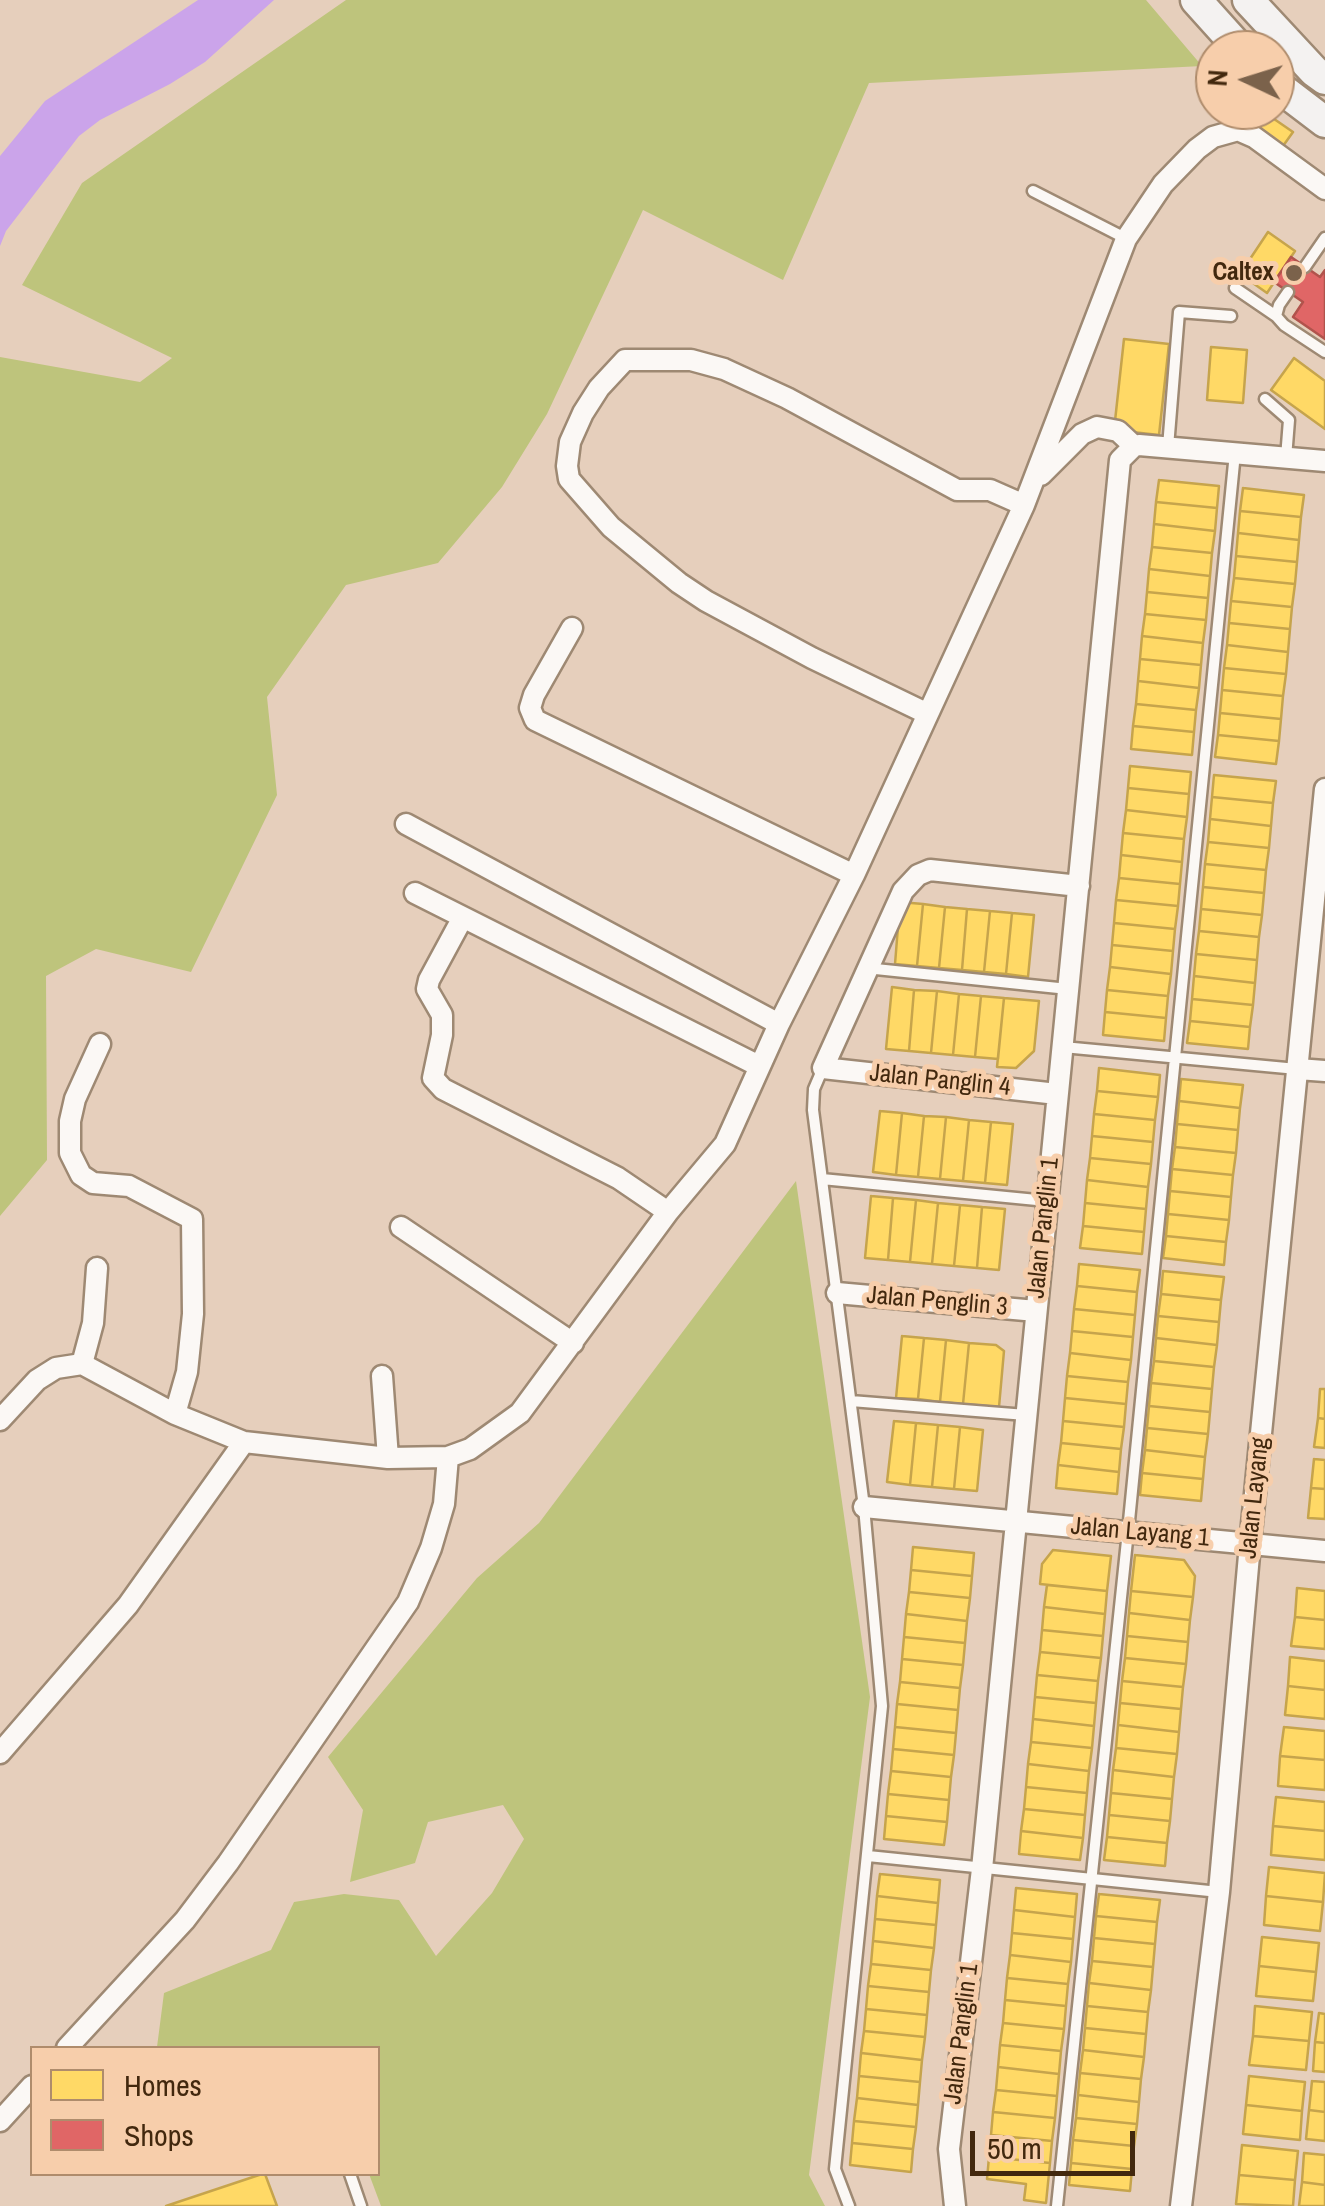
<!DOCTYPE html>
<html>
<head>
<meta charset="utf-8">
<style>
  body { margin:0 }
  #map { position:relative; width:1325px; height:2206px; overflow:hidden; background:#e6cfbc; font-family:"Archivo Narrow",sans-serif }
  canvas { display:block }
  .legend { position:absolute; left:30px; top:2046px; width:350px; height:130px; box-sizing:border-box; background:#f7ceab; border:2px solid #af8c6c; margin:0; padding:12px 18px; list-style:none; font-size:30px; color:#42280e }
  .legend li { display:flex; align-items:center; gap:20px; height:50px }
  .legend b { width:50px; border:2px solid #af8c6c }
  .north { position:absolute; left:1195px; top:30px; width:100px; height:100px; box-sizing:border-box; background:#f7ceab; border:2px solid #af8c6c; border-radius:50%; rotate:274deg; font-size:28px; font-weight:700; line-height:40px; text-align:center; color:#42280e }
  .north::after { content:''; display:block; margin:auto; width:35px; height:45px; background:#7b624b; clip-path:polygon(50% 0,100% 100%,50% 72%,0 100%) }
  .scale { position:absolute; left:970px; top:2131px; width:165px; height:45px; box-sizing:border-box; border:5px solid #42280e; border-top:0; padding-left:12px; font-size:30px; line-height:35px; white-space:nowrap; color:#42280e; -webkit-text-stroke:8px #f7ceab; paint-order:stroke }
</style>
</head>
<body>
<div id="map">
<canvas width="1325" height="2206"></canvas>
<ul class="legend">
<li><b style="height:28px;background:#ffd966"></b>Homes</li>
<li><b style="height:28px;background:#e06666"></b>Shops</li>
</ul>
<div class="north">N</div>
<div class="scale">50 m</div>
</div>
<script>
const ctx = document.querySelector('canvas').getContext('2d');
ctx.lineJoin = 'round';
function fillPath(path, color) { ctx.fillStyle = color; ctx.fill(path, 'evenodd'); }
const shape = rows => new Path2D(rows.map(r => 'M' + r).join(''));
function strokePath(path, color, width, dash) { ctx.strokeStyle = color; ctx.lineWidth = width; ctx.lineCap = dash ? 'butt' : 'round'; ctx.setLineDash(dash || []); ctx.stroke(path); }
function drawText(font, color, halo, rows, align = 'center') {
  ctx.font = font + ' "Archivo Narrow",sans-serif'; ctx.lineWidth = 10; ctx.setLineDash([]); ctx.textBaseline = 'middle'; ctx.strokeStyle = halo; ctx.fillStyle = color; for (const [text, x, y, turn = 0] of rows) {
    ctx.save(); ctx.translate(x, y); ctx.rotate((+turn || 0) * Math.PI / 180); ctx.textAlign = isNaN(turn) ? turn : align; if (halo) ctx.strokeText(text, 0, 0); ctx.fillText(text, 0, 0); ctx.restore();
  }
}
fillPath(shape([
  [346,0,1146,0,1202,66,869,83,783,280,643,210,547,414,502,487,438,563,346,585,267,697,277,795,191,972,96,949,46,976,47,1160,0,1216,0,357,140,382,172,358,22,285,82,183],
  [796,1181,870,1697,809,2175,825,2206,381,2206,369,2174,378,2174,378,2048,157,2047,164,1993,271,1950,294,1902,344,1894,399,1900,436,1956,492,1893,524,1839,503,1805,428,1822,415,1863,350,1882,363,1810,328,1757,477,1578,539,1523]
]), '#bec47c');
fillPath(shape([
  [198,0,274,0,205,62,170,84,100,120,79,136,6,231,0,246,0,156,45,101]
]), '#cba4ea');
const homes = shape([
  [1261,110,1293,132,1283,146,1250,124,1261,110],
  [1268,232,1295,251,1267,293,1240,274,1268,232],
  [1124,339,1169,344,1159,435,1114,430,1124,339],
  [1211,347,1247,350,1243,403,1207,400,1211,347],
  [1294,358,1325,381,1325,429,1271,390,1294,358],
  [1159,480,1219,486,1217,508,1156,502,1159,480],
  [1243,488,1304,495,1301,517,1240,511,1243,488],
  [1156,502,1217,508,1215,531,1154,524,1156,502],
  [1240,511,1301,517,1299,540,1238,533,1240,511],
  [1154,524,1215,531,1212,553,1152,547,1154,524],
  [1238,533,1299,540,1297,562,1236,556,1238,533],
  [1152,547,1212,553,1210,576,1149,569,1152,547],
  [1236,556,1297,562,1295,584,1234,578,1236,556],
  [1149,569,1210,576,1208,598,1147,592,1149,569],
  [1234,578,1295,584,1292,607,1231,601,1234,578],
  [1147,592,1208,598,1206,620,1145,614,1147,592],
  [1231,601,1292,607,1290,629,1229,623,1231,601],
  [1145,614,1206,620,1203,643,1142,636,1145,614],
  [1229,623,1290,629,1288,652,1227,645,1229,623],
  [1142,636,1203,643,1201,665,1140,659,1142,636],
  [1227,645,1288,652,1286,674,1224,668,1227,645],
  [1140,659,1201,665,1199,688,1138,681,1140,659],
  [1224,668,1286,674,1283,696,1222,690,1224,668],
  [1138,681,1199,688,1196,710,1136,704,1138,681],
  [1222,690,1283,696,1281,719,1220,713,1222,690],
  [1136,704,1196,710,1194,732,1133,726,1136,704],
  [1220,713,1281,719,1279,741,1218,735,1220,713],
  [1133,726,1194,732,1192,755,1131,749,1133,726],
  [1218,735,1279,741,1276,764,1215,757,1218,735],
  [1130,766,1191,772,1189,794,1128,788,1130,766],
  [1214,775,1276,781,1273,803,1212,797,1214,775],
  [1128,788,1189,794,1187,817,1126,810,1128,788],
  [1212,797,1273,803,1271,826,1210,819,1212,797],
  [1126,810,1187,817,1184,839,1123,833,1126,810],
  [1210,819,1271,826,1269,848,1208,842,1210,819],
  [1123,833,1184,839,1182,862,1121,855,1123,833],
  [1208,842,1269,848,1266,870,1205,864,1208,842],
  [1121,855,1182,862,1180,884,1119,878,1121,855],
  [1205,864,1266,870,1264,893,1203,887,1205,864],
  [1119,878,1180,884,1178,906,1116,900,1119,878],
  [1203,887,1264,893,1262,915,1201,909,1203,887],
  [1116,900,1178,906,1175,929,1114,923,1116,900],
  [900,902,923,904,917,966,895,964,900,902],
  [923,904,945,907,939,968,917,966,923,904],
  [945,907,967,909,962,970,939,968,945,907],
  [967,909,990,911,984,972,962,970,967,909],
  [1201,909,1262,915,1259,937,1199,931,1201,909],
  [990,911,1012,913,1006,974,984,972,990,911],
  [1012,913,1034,915,1028,977,1006,974,1012,913],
  [1114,923,1175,929,1173,951,1112,945,1114,923],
  [1199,931,1259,937,1257,960,1196,954,1199,931],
  [1112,945,1173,951,1171,974,1110,967,1112,945],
  [1196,954,1257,960,1255,983,1194,976,1196,954],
  [1110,967,1171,974,1168,996,1107,990,1110,967],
  [1194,976,1255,983,1253,1005,1192,999,1194,976],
  [892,987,914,990,909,1051,886,1049,892,987],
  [914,990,937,991,931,1053,909,1051,914,990],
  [1107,990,1168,996,1166,1018,1105,1012,1107,990],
  [937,991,959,994,953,1055,931,1053,937,991],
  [959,994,981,996,975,1057,953,1055,959,994],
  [981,996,1004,998,998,1059,975,1057,981,996],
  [1004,998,1039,1001,1034,1051,1016,1068,997,1067,1004,998],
  [1192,999,1253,1005,1250,1027,1190,1021,1192,999],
  [1105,1012,1166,1018,1164,1041,1103,1035,1105,1012],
  [1190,1021,1250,1027,1248,1049,1187,1043,1190,1021],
  [1099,1068,1160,1075,1158,1097,1097,1091,1099,1068],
  [1181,1079,1243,1085,1240,1108,1179,1101,1181,1079],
  [1097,1091,1158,1097,1155,1120,1094,1114,1097,1091],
  [1179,1101,1240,1108,1238,1130,1177,1124,1179,1101],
  [880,1111,902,1113,896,1175,873,1172,880,1111],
  [902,1113,924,1116,918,1177,896,1175,902,1113],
  [1094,1114,1155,1120,1153,1142,1092,1136,1094,1114],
  [924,1116,946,1117,940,1179,918,1177,924,1116],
  [946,1117,969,1120,963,1181,940,1179,946,1117],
  [969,1120,991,1122,985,1183,963,1181,969,1120],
  [991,1122,1013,1124,1007,1185,985,1183,991,1122],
  [1177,1124,1238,1130,1236,1153,1175,1147,1177,1124],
  [1092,1136,1153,1142,1151,1164,1090,1158,1092,1136],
  [1175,1147,1236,1153,1233,1175,1172,1169,1175,1147],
  [1090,1158,1151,1164,1148,1187,1087,1180,1090,1158],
  [1172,1169,1233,1175,1231,1197,1170,1191,1172,1169],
  [1087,1180,1148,1187,1146,1209,1085,1203,1087,1180],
  [1170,1191,1231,1197,1229,1220,1168,1214,1170,1191],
  [871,1196,893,1198,888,1260,865,1258,871,1196],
  [893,1198,916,1200,910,1262,888,1260,893,1198],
  [916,1200,938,1203,932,1264,910,1262,916,1200],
  [938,1203,960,1205,954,1266,932,1264,938,1203],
  [1085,1203,1146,1209,1144,1232,1083,1226,1085,1203],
  [960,1205,982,1207,977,1268,954,1266,960,1205],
  [982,1207,1005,1209,999,1270,977,1268,982,1207],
  [1168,1214,1229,1220,1226,1242,1166,1236,1168,1214],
  [1083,1226,1144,1232,1142,1254,1080,1248,1083,1226],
  [1166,1236,1226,1242,1224,1265,1163,1258,1166,1236],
  [1079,1264,1140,1270,1137,1292,1077,1286,1079,1264],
  [1163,1271,1224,1277,1221,1300,1161,1294,1163,1271],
  [1077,1286,1137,1292,1135,1315,1074,1309,1077,1286],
  [1161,1294,1221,1300,1219,1322,1158,1316,1161,1294],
  [1074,1309,1135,1315,1133,1337,1072,1331,1074,1309],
  [1158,1316,1219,1322,1217,1345,1156,1338,1158,1316],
  [1072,1331,1133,1337,1131,1360,1070,1353,1072,1331],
  [902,1336,924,1338,918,1399,896,1398,902,1336],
  [924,1338,946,1340,940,1402,918,1399,924,1338],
  [1156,1338,1217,1345,1214,1367,1154,1361,1156,1338],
  [946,1340,969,1343,963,1404,940,1402,946,1340],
  [969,1343,996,1345,1004,1351,999,1407,963,1404,969,1343],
  [1070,1353,1131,1360,1128,1382,1067,1376,1070,1353],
  [1154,1361,1214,1367,1212,1389,1151,1383,1154,1361],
  [1067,1376,1128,1382,1126,1404,1065,1398,1067,1376],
  [1151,1383,1212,1389,1210,1412,1149,1406,1151,1383],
  [1320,1389,1325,1389,1325,1419,1318,1418,1320,1389],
  [1065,1398,1126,1404,1124,1427,1063,1421,1065,1398],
  [1149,1406,1210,1412,1208,1434,1147,1428,1149,1406],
  [1318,1418,1325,1419,1325,1448,1314,1447,1318,1418],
  [894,1421,916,1423,910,1485,887,1482,894,1421],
  [1063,1421,1124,1427,1121,1449,1061,1443,1063,1421],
  [916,1423,938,1425,932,1487,910,1485,916,1423],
  [938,1425,960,1427,954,1489,932,1487,938,1425],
  [960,1427,983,1430,977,1491,954,1489,960,1427],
  [1147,1428,1208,1434,1205,1457,1145,1450,1147,1428],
  [1061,1443,1121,1449,1119,1472,1058,1465,1061,1443],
  [1145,1450,1205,1457,1203,1479,1142,1473,1145,1450],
  [1314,1459,1325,1460,1325,1489,1311,1488,1314,1459],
  [1058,1465,1119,1472,1117,1494,1056,1488,1058,1465],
  [1142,1473,1203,1479,1201,1501,1140,1495,1142,1473],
  [1311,1488,1325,1489,1325,1519,1308,1518,1311,1488],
  [913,1547,974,1553,972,1576,911,1570,913,1547],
  [1053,1550,1111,1556,1107,1591,1040,1584,1042,1564,1053,1550],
  [1135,1555,1184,1560,1195,1576,1193,1597,1131,1591,1135,1555],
  [911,1570,972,1576,970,1598,909,1592,911,1570],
  [1047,1585,1107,1591,1105,1614,1044,1607,1047,1585],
  [1297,1588,1325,1591,1325,1620,1295,1617,1297,1588],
  [1131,1591,1193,1597,1190,1620,1129,1613,1131,1591],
  [909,1592,970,1598,967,1621,906,1614,909,1592],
  [1044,1607,1105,1614,1103,1636,1042,1630,1044,1607],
  [1129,1613,1190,1620,1188,1642,1127,1636,1129,1613],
  [906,1614,967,1621,965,1643,904,1637,906,1614],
  [1295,1617,1325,1620,1325,1649,1291,1646,1295,1617],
  [1042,1630,1103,1636,1101,1658,1040,1652,1042,1630],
  [1127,1636,1188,1642,1186,1664,1125,1658,1127,1636],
  [904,1637,965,1643,963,1665,902,1659,904,1637],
  [1040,1652,1101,1658,1098,1681,1037,1675,1040,1652],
  [1290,1657,1325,1661,1325,1690,1288,1686,1290,1657],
  [1125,1658,1186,1664,1183,1687,1122,1681,1125,1658],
  [902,1659,963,1665,960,1688,900,1682,902,1659],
  [1037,1675,1098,1681,1096,1703,1035,1697,1037,1675],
  [1122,1681,1183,1687,1181,1709,1120,1703,1122,1681],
  [900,1682,960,1688,958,1710,897,1704,900,1682],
  [1288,1686,1325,1690,1325,1719,1285,1715,1288,1686],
  [1035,1697,1096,1703,1094,1726,1033,1719,1035,1697],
  [1120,1703,1181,1709,1179,1732,1118,1725,1120,1703],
  [897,1704,958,1710,956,1733,895,1727,897,1704],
  [1033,1719,1094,1726,1092,1748,1031,1742,1033,1719],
  [1118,1725,1179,1732,1177,1754,1116,1748,1118,1725],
  [895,1727,956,1733,954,1755,893,1749,895,1727],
  [1284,1727,1325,1731,1325,1760,1280,1756,1284,1727],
  [1031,1742,1092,1748,1089,1771,1028,1764,1031,1742],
  [1116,1748,1177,1754,1174,1777,1113,1770,1116,1748],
  [893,1749,954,1755,951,1777,891,1771,893,1749],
  [1280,1756,1325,1760,1325,1790,1278,1786,1280,1756],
  [1028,1764,1089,1771,1087,1793,1026,1787,1028,1764],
  [1113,1770,1174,1777,1172,1799,1111,1793,1113,1770],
  [891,1771,951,1777,949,1800,888,1794,891,1771],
  [1026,1787,1087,1793,1085,1815,1024,1809,1026,1787],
  [1111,1793,1172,1799,1170,1821,1109,1815,1111,1793],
  [888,1794,949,1800,947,1822,886,1816,888,1794],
  [1276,1797,1325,1802,1325,1831,1273,1826,1276,1797],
  [1024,1809,1085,1815,1083,1838,1021,1831,1024,1809],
  [1109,1815,1170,1821,1167,1843,1107,1837,1109,1815],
  [886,1816,947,1822,944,1845,884,1839,886,1816],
  [1273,1826,1325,1831,1325,1860,1271,1855,1273,1826],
  [1021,1831,1083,1838,1080,1860,1019,1854,1021,1831],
  [1107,1837,1167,1843,1165,1866,1104,1860,1107,1837],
  [1269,1867,1325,1873,1323,1902,1266,1896,1269,1867],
  [880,1874,940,1880,938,1903,877,1896,880,1874],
  [1016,1888,1077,1894,1075,1917,1014,1910,1016,1888],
  [1099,1894,1160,1900,1157,1922,1096,1916,1099,1894],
  [877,1896,938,1903,936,1925,875,1919,877,1896],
  [1266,1896,1323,1902,1320,1931,1264,1925,1266,1896],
  [1014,1910,1075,1917,1073,1939,1012,1933,1014,1910],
  [1096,1916,1157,1922,1155,1944,1094,1938,1096,1916],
  [875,1919,936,1925,934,1948,873,1941,875,1919],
  [1012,1933,1073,1939,1071,1962,1010,1955,1012,1933],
  [1262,1937,1319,1943,1316,1972,1259,1966,1262,1937],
  [1094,1938,1155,1944,1153,1967,1092,1961,1094,1938],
  [873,1941,934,1948,931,1970,871,1964,873,1941],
  [1010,1955,1071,1962,1068,1984,1007,1978,1010,1955],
  [1092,1961,1153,1967,1151,1990,1089,1983,1092,1961],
  [871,1964,931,1970,929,1992,868,1986,871,1964],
  [1259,1966,1316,1972,1313,2001,1256,1996,1259,1966],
  [1007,1978,1068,1984,1066,2006,1005,2000,1007,1978],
  [1089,1983,1151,1990,1148,2012,1087,2006,1089,1983],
  [868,1986,929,1992,927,2015,866,2009,868,1986],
  [1005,2000,1066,2006,1064,2029,1003,2023,1005,2000],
  [1087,2006,1148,2012,1146,2034,1085,2028,1087,2006],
  [1255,2006,1312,2012,1309,2041,1253,2036,1255,2006],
  [866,2009,927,2015,925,2037,864,2031,866,2009],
  [1319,2013,1325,2014,1325,2043,1315,2042,1319,2013],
  [1003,2023,1064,2029,1061,2051,1000,2045,1003,2023],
  [1085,2028,1146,2034,1144,2057,1083,2050,1085,2028],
  [864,2031,925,2037,922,2060,861,2053,864,2031],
  [1253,2036,1309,2041,1306,2070,1249,2065,1253,2036],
  [1315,2042,1325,2043,1325,2072,1313,2071,1315,2042],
  [1000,2045,1061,2051,1059,2074,998,2067,1000,2045],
  [1083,2050,1144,2057,1141,2079,1080,2073,1083,2050],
  [861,2053,922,2060,920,2082,859,2076,861,2053],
  [998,2067,1059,2074,1057,2096,996,2090,998,2067],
  [1080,2073,1141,2079,1139,2102,1078,2095,1080,2073],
  [859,2076,920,2082,918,2105,857,2098,859,2076],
  [1249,2076,1305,2082,1302,2111,1246,2105,1249,2076],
  [1312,2081,1325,2082,1325,2112,1309,2110,1312,2081],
  [996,2090,1057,2096,1055,2118,993,2112,996,2090],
  [1078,2095,1139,2102,1137,2124,1076,2118,1078,2095],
  [857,2098,918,2105,916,2127,854,2121,857,2098],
  [1246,2105,1302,2111,1300,2140,1243,2134,1246,2105],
  [1309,2110,1325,2112,1325,2141,1306,2139,1309,2110],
  [993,2112,1055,2118,1052,2141,991,2135,993,2112],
  [1076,2118,1137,2124,1134,2146,1073,2140,1076,2118],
  [854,2121,916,2127,913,2149,852,2143,854,2121],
  [991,2135,1052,2141,1050,2163,989,2157,991,2135],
  [1073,2140,1134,2146,1132,2169,1071,2163,1073,2140],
  [852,2143,913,2149,911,2172,850,2165,852,2143],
  [1242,2145,1298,2151,1295,2180,1239,2175,1242,2145],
  [1304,2153,1325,2155,1325,2185,1302,2182,1304,2153],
  [989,2157,1050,2163,1046,2203,1024,2200,1026,2184,987,2179,989,2157],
  [1071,2163,1132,2169,1130,2191,1069,2185,1071,2163],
  [265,2174,277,2206,166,2206,262,2174,265,2174],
  [1239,2175,1295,2180,1293,2206,1236,2204,1239,2175],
  [1302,2182,1325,2185,1325,2206,1299,2206,1302,2182]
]);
fillPath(homes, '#ffd966');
strokePath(homes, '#c6a44c', 2.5);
const shops = shape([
  [1291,257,1320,277,1325,270,1325,339,1293,317,1303,302,1274,282,1291,257]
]);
fillPath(shops, '#e06666');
strokePath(shops, '#b1534c', 2.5);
const lane = shape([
  [1033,191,1125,238],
  [1305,267,1325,238],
  [1235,288,1276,316,1279,305,1288,292],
  [1276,316,1284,325,1325,352],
  [1265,399,1289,420,1286,458],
  [1168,447,1179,312,1231,316],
  [866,968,1068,989],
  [1063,1047,1297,1069],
  [823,1068,814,1089,813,1110,864,1507,882,1706,835,2169,849,2206],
  [822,1179,1047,1201],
  [851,1401,1026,1415],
  [868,1856,1219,1892],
  [350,2174,361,2206],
  [1057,2206,1128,1531,1235,453]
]);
const street = shape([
  [1041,475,1082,434,1097,427,1118,431,1134,446],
  [572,628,534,695,530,708,535,720,854,875],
  [928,714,812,658,706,601,679,583,611,527,569,479,567,466,570,442,583,413,599,388,625,360,691,360,724,369,787,398,957,490,990,490,1024,505],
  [406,824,779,1024],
  [415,893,759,1066],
  [462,919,429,980,427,989,442,1015,442,1035,433,1078,443,1089,618,1178,668,1212],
  [100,1044,75,1099,70,1121,70,1153,81,1175,93,1183,129,1186,192,1219,193,1314,187,1372,175,1414],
  [1298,1069,1325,1071],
  [1057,1094,823,1068,903,891,918,875,930,870,1079,886],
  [401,1227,573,1343],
  [837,1293,1036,1311],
  [82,1364,93,1323,97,1268],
  [382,1376,388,1458],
  [0,1420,37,1380,56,1368,82,1364,175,1414,244,1442],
  [864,1507,1325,1551],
  [0,1753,128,1605,244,1442,388,1458,448,1457],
  [67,2048,185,1920,228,1863,408,1602,431,1548,444,1504,448,1457,470,1449,520,1413,668,1212,725,1144,779,1024,854,875,1024,505,1126,239,1163,184,1197,149,1213,137,1238,130,1254,137,1325,189],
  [0,2121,32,2086],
  [955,2206,949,2149,982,1869,1120,460,1134,446,1139,445,1325,461],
  [1181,2206,1219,1892,1250,1544,1325,789]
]);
const secondary = shape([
  [1196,0,1241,50],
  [1248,0,1314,71,1325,79],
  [1275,84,1325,122]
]);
strokePath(lane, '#9e8973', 15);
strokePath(street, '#9e8973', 25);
strokePath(secondary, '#9e8973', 35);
strokePath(lane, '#fbf8f5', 10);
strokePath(street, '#fbf8f5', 20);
strokePath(secondary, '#f4f2f1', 30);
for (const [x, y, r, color] of [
  [1294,273,10,"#7b624b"]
]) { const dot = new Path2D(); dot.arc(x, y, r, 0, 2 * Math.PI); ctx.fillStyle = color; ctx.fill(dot); strokePath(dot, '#f7ceab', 4); }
drawText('bold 25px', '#42280e', '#f7ceab', [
  ["Caltex",1274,273]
], 'right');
drawText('25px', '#42280e', '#f7ceab', [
  ["Jalan Panglin 4",940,1081,6],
  ["Jalan Panglin 1",1044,1228,-84],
  ["Jalan Penglin 3",937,1302,5],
  ["Jalan Layang",1255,1498,-84],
  ["Jalan Layang 1",1140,1533,5],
  ["Jalan Panglin 1",962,2034,-83]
]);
</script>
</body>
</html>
